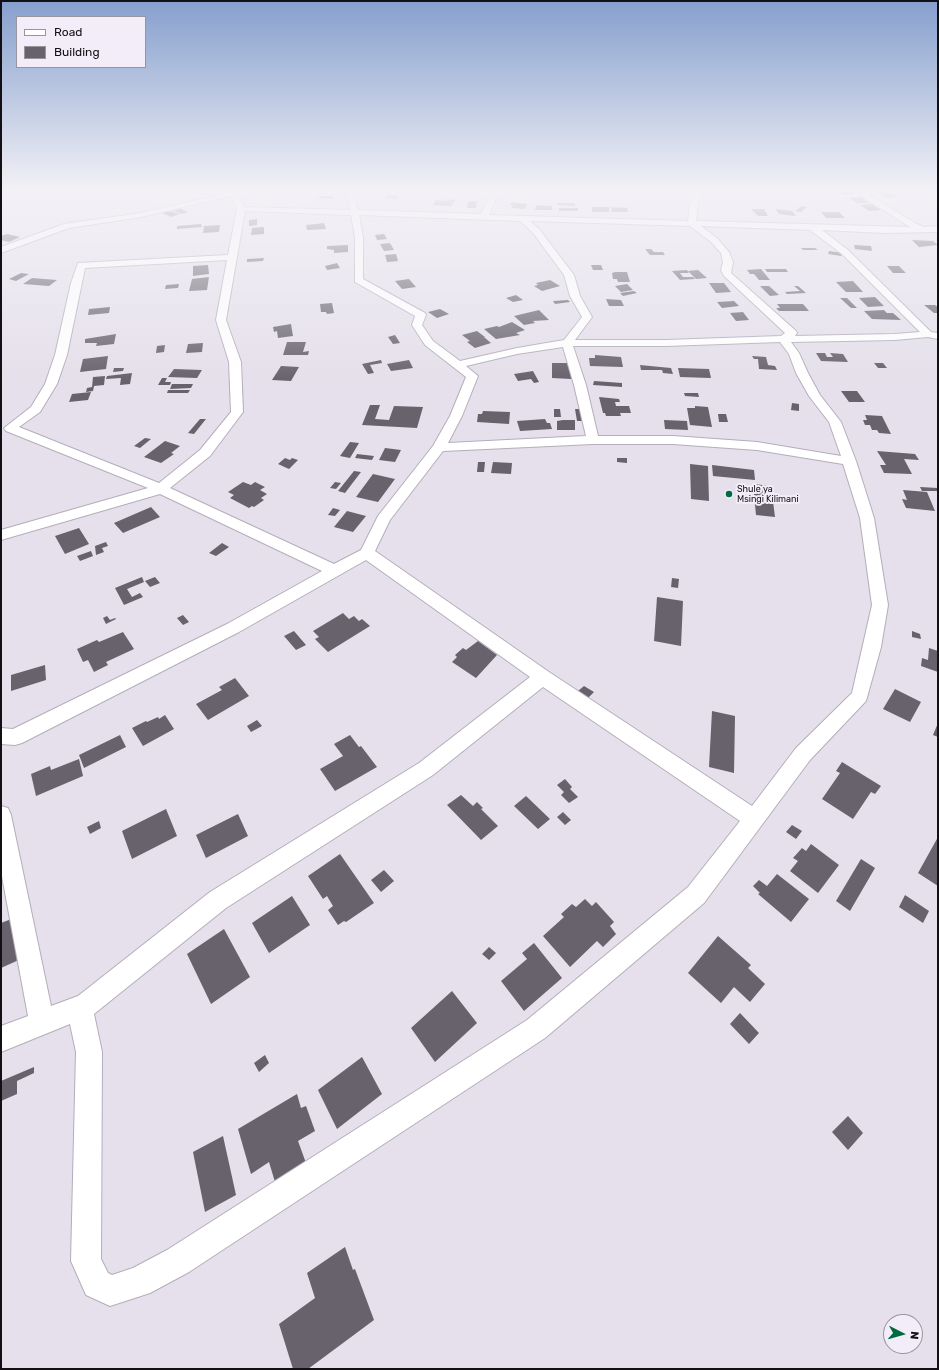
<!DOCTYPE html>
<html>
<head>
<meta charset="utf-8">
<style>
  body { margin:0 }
  #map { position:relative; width:939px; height:1370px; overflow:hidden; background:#e5e0eb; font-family:Rubik,sans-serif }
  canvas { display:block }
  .frame { position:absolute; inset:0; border:2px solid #121014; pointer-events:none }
  .legend { position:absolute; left:16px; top:16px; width:130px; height:52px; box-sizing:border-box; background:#f2edf8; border:1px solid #98959d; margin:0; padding:5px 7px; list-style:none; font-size:12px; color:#121014 }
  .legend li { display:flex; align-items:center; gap:8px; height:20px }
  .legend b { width:20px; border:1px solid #98959d }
  .north { position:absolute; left:883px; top:1314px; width:40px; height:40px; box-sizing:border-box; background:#f2edf8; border:1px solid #98959d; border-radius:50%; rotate:96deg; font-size:11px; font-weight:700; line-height:16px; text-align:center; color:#121014 }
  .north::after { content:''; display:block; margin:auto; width:14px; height:18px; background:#006a40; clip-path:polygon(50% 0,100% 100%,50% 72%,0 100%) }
</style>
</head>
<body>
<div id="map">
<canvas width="939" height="1370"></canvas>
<div class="frame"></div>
<ul class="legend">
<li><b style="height:5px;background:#fff"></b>Road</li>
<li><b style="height:11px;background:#67626c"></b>Building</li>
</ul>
<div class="north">N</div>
</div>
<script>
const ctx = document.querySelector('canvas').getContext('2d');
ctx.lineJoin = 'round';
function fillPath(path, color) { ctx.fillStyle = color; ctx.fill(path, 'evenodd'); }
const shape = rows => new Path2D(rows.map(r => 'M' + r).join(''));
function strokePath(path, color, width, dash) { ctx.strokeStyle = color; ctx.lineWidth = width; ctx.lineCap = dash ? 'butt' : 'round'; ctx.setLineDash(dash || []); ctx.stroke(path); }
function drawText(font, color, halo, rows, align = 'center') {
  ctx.font = font + ' Rubik,sans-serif'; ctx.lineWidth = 4; ctx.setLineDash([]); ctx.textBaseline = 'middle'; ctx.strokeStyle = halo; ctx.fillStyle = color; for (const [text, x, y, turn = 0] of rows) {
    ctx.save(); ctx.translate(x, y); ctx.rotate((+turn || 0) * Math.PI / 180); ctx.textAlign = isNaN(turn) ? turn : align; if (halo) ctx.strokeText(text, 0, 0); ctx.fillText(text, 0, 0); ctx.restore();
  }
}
fillPath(shape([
  [847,189,848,189,856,194,845,195,837,190],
  [886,191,898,197,887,198,876,192],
  [388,195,399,196,396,199,385,198],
  [319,196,334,196,332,199,318,198],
  [862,197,870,203,857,203,849,198],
  [447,199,456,200,451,206,433,205,436,200,446,201],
  [468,201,477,201,476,208,467,208],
  [512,202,528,204,524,209,511,208,513,205,510,205],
  [557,203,575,203,575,206,557,205],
  [872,204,881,210,869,211,860,205],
  [536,205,552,206,552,210,535,210],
  [802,206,807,207,801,212,795,211],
  [592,207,609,207,609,212,592,212],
  [611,207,627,208,628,212,612,212],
  [179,208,188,212,182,214,172,210],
  [559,208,578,208,578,211,559,211],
  [751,209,764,209,768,216,758,216],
  [775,209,792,211,796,216,779,214],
  [171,211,180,214,171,217,162,213],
  [821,212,839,212,845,218,826,218],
  [257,219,257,225,249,226,249,220],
  [324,223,326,229,307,230,306,225],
  [201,224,202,227,177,229,177,226],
  [220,225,219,232,203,233,204,226],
  [264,227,264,234,251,235,252,228],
  [7,234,20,237,9,242,1,240,1,236],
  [384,234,387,239,377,240,375,235],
  [912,240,933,241,938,245,919,247],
  [390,243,394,250,384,251,380,244],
  [348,245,348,252,334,253,334,250,327,249,327,246],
  [854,245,871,246,872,251,855,249],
  [801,248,815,248,818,250,803,250],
  [645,249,651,249,654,252,663,252,665,255,650,255],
  [829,251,843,253,841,256,828,254],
  [396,254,398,261,387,262,385,255],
  [264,258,263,261,247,262,247,259],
  [337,263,340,268,327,270,325,266],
  [208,265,209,274,193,276,193,266],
  [591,265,601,265,603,270,593,270],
  [887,266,899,266,906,273,893,273],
  [761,269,770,280,759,280,754,274,750,274,747,270],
  [765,269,786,269,788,272,767,272],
  [687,270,689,273,680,273,683,277,693,277,695,279,680,280,672,271],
  [698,270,707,278,696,279,688,271],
  [615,272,627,272,630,282,618,282,617,279,613,279,612,273],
  [21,273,29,274,16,281,9,279],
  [209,277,207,290,189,291,192,279],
  [32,278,57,280,49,286,23,284],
  [409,279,416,287,402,289,395,281],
  [550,280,560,286,542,291,534,286,538,285,536,283],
  [853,281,863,292,846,292,836,282],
  [709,283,724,283,731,292,716,293],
  [179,284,178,288,165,289,166,285],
  [627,284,633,290,621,292,615,286],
  [760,286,769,286,779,295,770,296],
  [794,286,798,286,806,293,787,294,785,292,800,291],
  [634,291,637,293,623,296,620,293],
  [516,295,523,300,513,302,506,298],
  [875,297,884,306,868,307,859,298],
  [840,298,847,298,857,308,851,308],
  [606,299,621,300,624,306,609,306],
  [568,300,570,302,555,304,553,301],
  [734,301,739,306,722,308,717,302],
  [332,303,334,313,327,314,326,312,321,312,320,304],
  [777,304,803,304,809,311,779,311,776,308,780,308],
  [924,305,935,305,938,307,938,313,934,313],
  [110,307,109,313,88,315,89,309],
  [440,309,449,314,437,318,428,312],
  [539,310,549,320,533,321,535,323,524,325,514,316],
  [884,310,887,313,893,313,901,320,872,319,864,311],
  [743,312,749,320,736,321,730,313],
  [512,322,525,330,516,333,520,335,496,339,484,329,497,326,499,327],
  [291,324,293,336,278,338,277,331,274,332,273,327],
  [477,331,485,337,484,337,491,343,475,348,467,342,470,341,462,335],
  [116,334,114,344,96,346,97,343,85,343,85,339],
  [395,335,400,343,393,344,388,337],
  [287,342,306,342,303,352,309,351,308,355,283,355],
  [203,343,202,352,186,353,188,344],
  [165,345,164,352,156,353,157,346],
  [816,353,825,353,827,357,833,357,830,353,843,354,848,362,821,361],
  [595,355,621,357,623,367,590,366,589,358,595,358],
  [108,356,106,369,80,372,83,359],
  [752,356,766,357,768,365,775,366,777,370,759,369,758,359,754,359],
  [381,360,382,363,370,365,374,373,368,374,362,364],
  [409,360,413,368,391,371,387,364],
  [552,363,570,363,571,379,552,378],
  [874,363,883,363,887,368,878,368],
  [640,365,671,368,673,374,663,373,662,370,641,370],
  [281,366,299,367,291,381,272,380],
  [114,368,124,368,123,371,113,372],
  [678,368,709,369,711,378,680,377],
  [174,369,202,370,197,378,168,377],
  [533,371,539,382,534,383,531,379,518,381,514,374],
  [132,373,130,384,120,385,121,378,106,379,107,376],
  [105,376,104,385,94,386,93,391,86,392,87,388,92,387,93,377],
  [162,378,167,378,165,382,171,382,170,385,158,385],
  [594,381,622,383,622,387,593,385],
  [172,384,193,384,191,388,170,389],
  [168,390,190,390,188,393,167,393],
  [841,391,857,391,865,402,849,402],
  [91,392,88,400,69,402,72,394],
  [684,393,698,393,699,397,685,396],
  [599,397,619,399,620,402,615,402,616,406,629,406,631,413,620,413,621,416,606,416,605,413,603,413],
  [792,403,799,404,799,411,791,410],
  [370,405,380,405,375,419,389,420,394,406,423,407,417,428,362,425],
  [695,406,708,407,712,427,690,425,687,408,695,408],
  [554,409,560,409,561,417,554,417],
  [575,409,583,409,585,421,577,421],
  [483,411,510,412,509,424,477,422,478,414,482,414],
  [718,414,726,414,728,422,719,422],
  [865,415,882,416,891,434,879,433,877,430,872,430,870,425,865,425,863,420,867,420],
  [200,419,206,419,194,434,188,433],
  [545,419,547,423,550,423,552,429,520,431,517,421],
  [563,420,575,420,575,430,557,430,557,421],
  [664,420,687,421,688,430,665,429],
  [145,438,151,439,140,448,134,446],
  [165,441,180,446,171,453,174,454,161,463,144,457],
  [350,442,359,443,350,458,340,456],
  [385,448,401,450,395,462,379,460],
  [877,451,915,454,919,460,904,459,912,474,884,473,880,465,886,465],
  [357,454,374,456,372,460,355,458],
  [285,458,290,460,292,458,298,460,289,469,278,464],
  [617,458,627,458,627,463,617,462],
  [478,462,485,462,484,472,477,472],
  [493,462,512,463,511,474,491,473],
  [690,464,708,466,709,501,691,499],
  [712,465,754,470,755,480,713,476],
  [354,471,361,472,345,493,338,491],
  [373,474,395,479,378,502,356,497],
  [243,482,251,485,255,482,265,487,260,490,267,494,261,498,264,500,254,507,252,506,249,508,230,498,234,495,228,492],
  [335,482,341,483,336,489,330,488],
  [753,484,771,486,775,517,756,515],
  [920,487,938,488,938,491,922,491],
  [903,490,927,492,935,511,906,508,902,499,907,500],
  [151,507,160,517,123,533,114,523],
  [333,508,340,510,335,516,328,515],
  [347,511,366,516,353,532,334,527],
  [79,528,89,544,65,554,55,536],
  [106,542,108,546,102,548,104,552,96,555,95,546],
  [222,543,229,547,216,556,209,553],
  [91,551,93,556,80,561,77,556],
  [142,577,144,582,127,589,132,597,140,593,143,597,124,605,115,588],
  [155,577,160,583,150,587,145,581],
  [672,578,679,579,678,588,671,587],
  [657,597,683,601,681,646,654,641],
  [343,613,349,619,354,616,359,621,362,619,370,626,328,652,315,639,319,637,313,631],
  [183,615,189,622,183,625,177,618],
  [107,616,110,620,115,618,116,619,106,624,103,618],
  [294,631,306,645,296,650,284,636],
  [912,631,920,634,921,639,912,637],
  [123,632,134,649,106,662,108,665,94,672,88,660,83,662,77,649,97,640,99,642],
  [478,641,497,655,476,678,452,662,457,657,455,655,463,648,466,650],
  [929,648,938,651,938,672,921,666,922,658,928,660],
  [45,665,46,680,11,691,11,675],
  [235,678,249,696,208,720,196,704,222,690,219,687],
  [584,686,594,692,588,698,578,691],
  [895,689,921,702,910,722,883,709],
  [712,711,735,716,734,773,709,767],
  [165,715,174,729,143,746,132,728,146,721,147,722,158,717,159,719],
  [257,720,262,726,251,732,247,726],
  [938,723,938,737,933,735],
  [120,735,126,747,84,768,79,755],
  [350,735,359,747,361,746,377,767,335,791,320,769,343,756,334,744],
  [79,759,83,776,36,796,31,774,50,766,51,770],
  [842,762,881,786,875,794,871,792,853,819,822,799,840,773,836,771],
  [565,779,572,787,570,789,578,797,569,803,561,795,564,792,557,785],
  [461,795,473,806,477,802,483,808,481,809,498,826,481,840,447,805],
  [526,796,550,819,538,829,514,806],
  [166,809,177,836,132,859,122,831],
  [563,812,571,820,565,825,557,817],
  [238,814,248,836,206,858,196,835],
  [99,821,101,828,90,834,87,827],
  [792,825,802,831,796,839,786,832],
  [938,837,938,886,918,873],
  [811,844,839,865,818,893,790,871,798,861,793,858,802,848,806,851],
  [340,854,374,903,346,922,344,921,338,925,328,910,333,906,327,896,323,899,308,876],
  [861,859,875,868,850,911,836,901],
  [384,870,394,881,381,892,371,880],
  [777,874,809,899,791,922,758,894,760,893,753,886,759,880,767,886],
  [905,895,929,911,923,923,899,907],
  [292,896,310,925,269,953,252,923],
  [585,899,592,906,596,902,614,922,610,926,616,934,603,947,597,941,570,967,543,936,564,917,561,914,572,904,576,907],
  [14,918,21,959,1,968,1,923],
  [224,929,250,977,211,1004,187,954],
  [718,936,751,965,748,968,765,984,750,1002,734,987,721,1003,688,973],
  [534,943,562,978,524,1011,501,981,527,959,522,953],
  [489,947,496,953,489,960,482,954],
  [452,991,477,1023,435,1062,411,1028],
  [740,1013,759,1033,749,1044,730,1024],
  [265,1055,269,1063,259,1072,254,1063],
  [362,1057,382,1094,337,1129,318,1090],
  [34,1067,34,1073,17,1081,17,1094,1,1101,1,1081],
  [297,1094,301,1108,306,1106,315,1131,298,1141,306,1163,275,1182,269,1162,251,1174,238,1129],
  [848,1116,863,1133,848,1150,832,1132],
  [223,1136,236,1195,205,1212,193,1152],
  [345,1247,353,1270,355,1269,374,1320,308,1369,293,1369,279,1324,315,1298,307,1273]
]), '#67626c');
const street = shape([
  [231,189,239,189,238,193,244,207,350,210,346,192,342,189,352,189,358,210,481,214,490,196,500,189,509,189,496,199,489,215,688,221,690,204,698,189,706,189,698,204,696,221,910,227,850,189,859,189,915,223,924,227,938,226,938,232,884,233,822,230,848,250,931,332,938,333,938,339,928,337,895,340,791,342,799,353,808,373,820,395,841,422,856,461,874,518,888,605,881,647,866,701,810,760,704,903,545,1038,189,1272,150,1293,110,1306,86,1295,71,1261,76,1052,70,1024,1,1052,1,1026,28,1016,1,871,1,806,8,808,11,815,51,1006,78,996,210,892,419,763,530,677,366,560,239,632,22,743,15,745,1,744,1,728,13,729,227,624,322,571,160,494,1,540,1,530,148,488,6,431,4,428,31,407,45,384,55,355,71,283,78,263,228,255,237,209,231,196,141,217,69,228,1,253,1,247,64,224,141,213,231,192,231,189],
  [245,211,351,215,355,237,355,282,415,316,412,325,425,345,466,377,450,416,433,446,378,516,361,550,334,564,170,488,210,456,243,412,241,362,226,320,245,211],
  [359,215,520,221,533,233,564,275,570,296,582,317,564,340,517,348,460,361,433,341,422,325,426,315,425,313,363,279,363,237,359,215],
  [530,221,690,226,711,242,721,253,723,262,721,270,724,276,785,333,781,336,666,340,575,340,592,317,580,296,574,275,539,229,530,221],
  [701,226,810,230,842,254,920,332,895,334,795,336,797,333,796,331,731,273,733,262,729,252,717,238,701,226],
  [227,260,216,320,229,362,231,412,200,450,159,483,19,427,40,412,57,384,67,355,85,268,227,260],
  [780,342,789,354,796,373,809,396,829,422,841,456,757,442,673,436,598,436,586,385,573,346,666,346,780,342],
  [563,347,574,385,586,436,448,443,462,416,478,376,466,366,517,354,563,347],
  [593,444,673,444,757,450,843,464,860,518,872,605,852,693,796,748,752,806,549,672,375,551,390,520,443,451,593,444],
  [543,687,740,821,688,887,527,1020,167,1250,133,1268,112,1275,108,1273,101,1259,102,1052,94,1014,226,908,433,775,543,687]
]);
strokePath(street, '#b3aeb9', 2);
fillPath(street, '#fff');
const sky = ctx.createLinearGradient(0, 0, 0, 381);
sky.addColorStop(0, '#859fcd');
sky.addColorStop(0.5, '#f3f1f6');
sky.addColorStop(1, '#f3f1f600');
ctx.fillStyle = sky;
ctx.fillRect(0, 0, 939, 381);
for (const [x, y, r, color] of [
  [729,494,4,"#006a40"]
]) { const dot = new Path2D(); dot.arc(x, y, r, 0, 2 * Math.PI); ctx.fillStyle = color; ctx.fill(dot); strokePath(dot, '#f2edf8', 1.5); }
drawText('9px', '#121014', '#f2edf8', [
  ["Shule ya",737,489],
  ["Msingi Kilimani",737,499]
], 'left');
</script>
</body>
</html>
